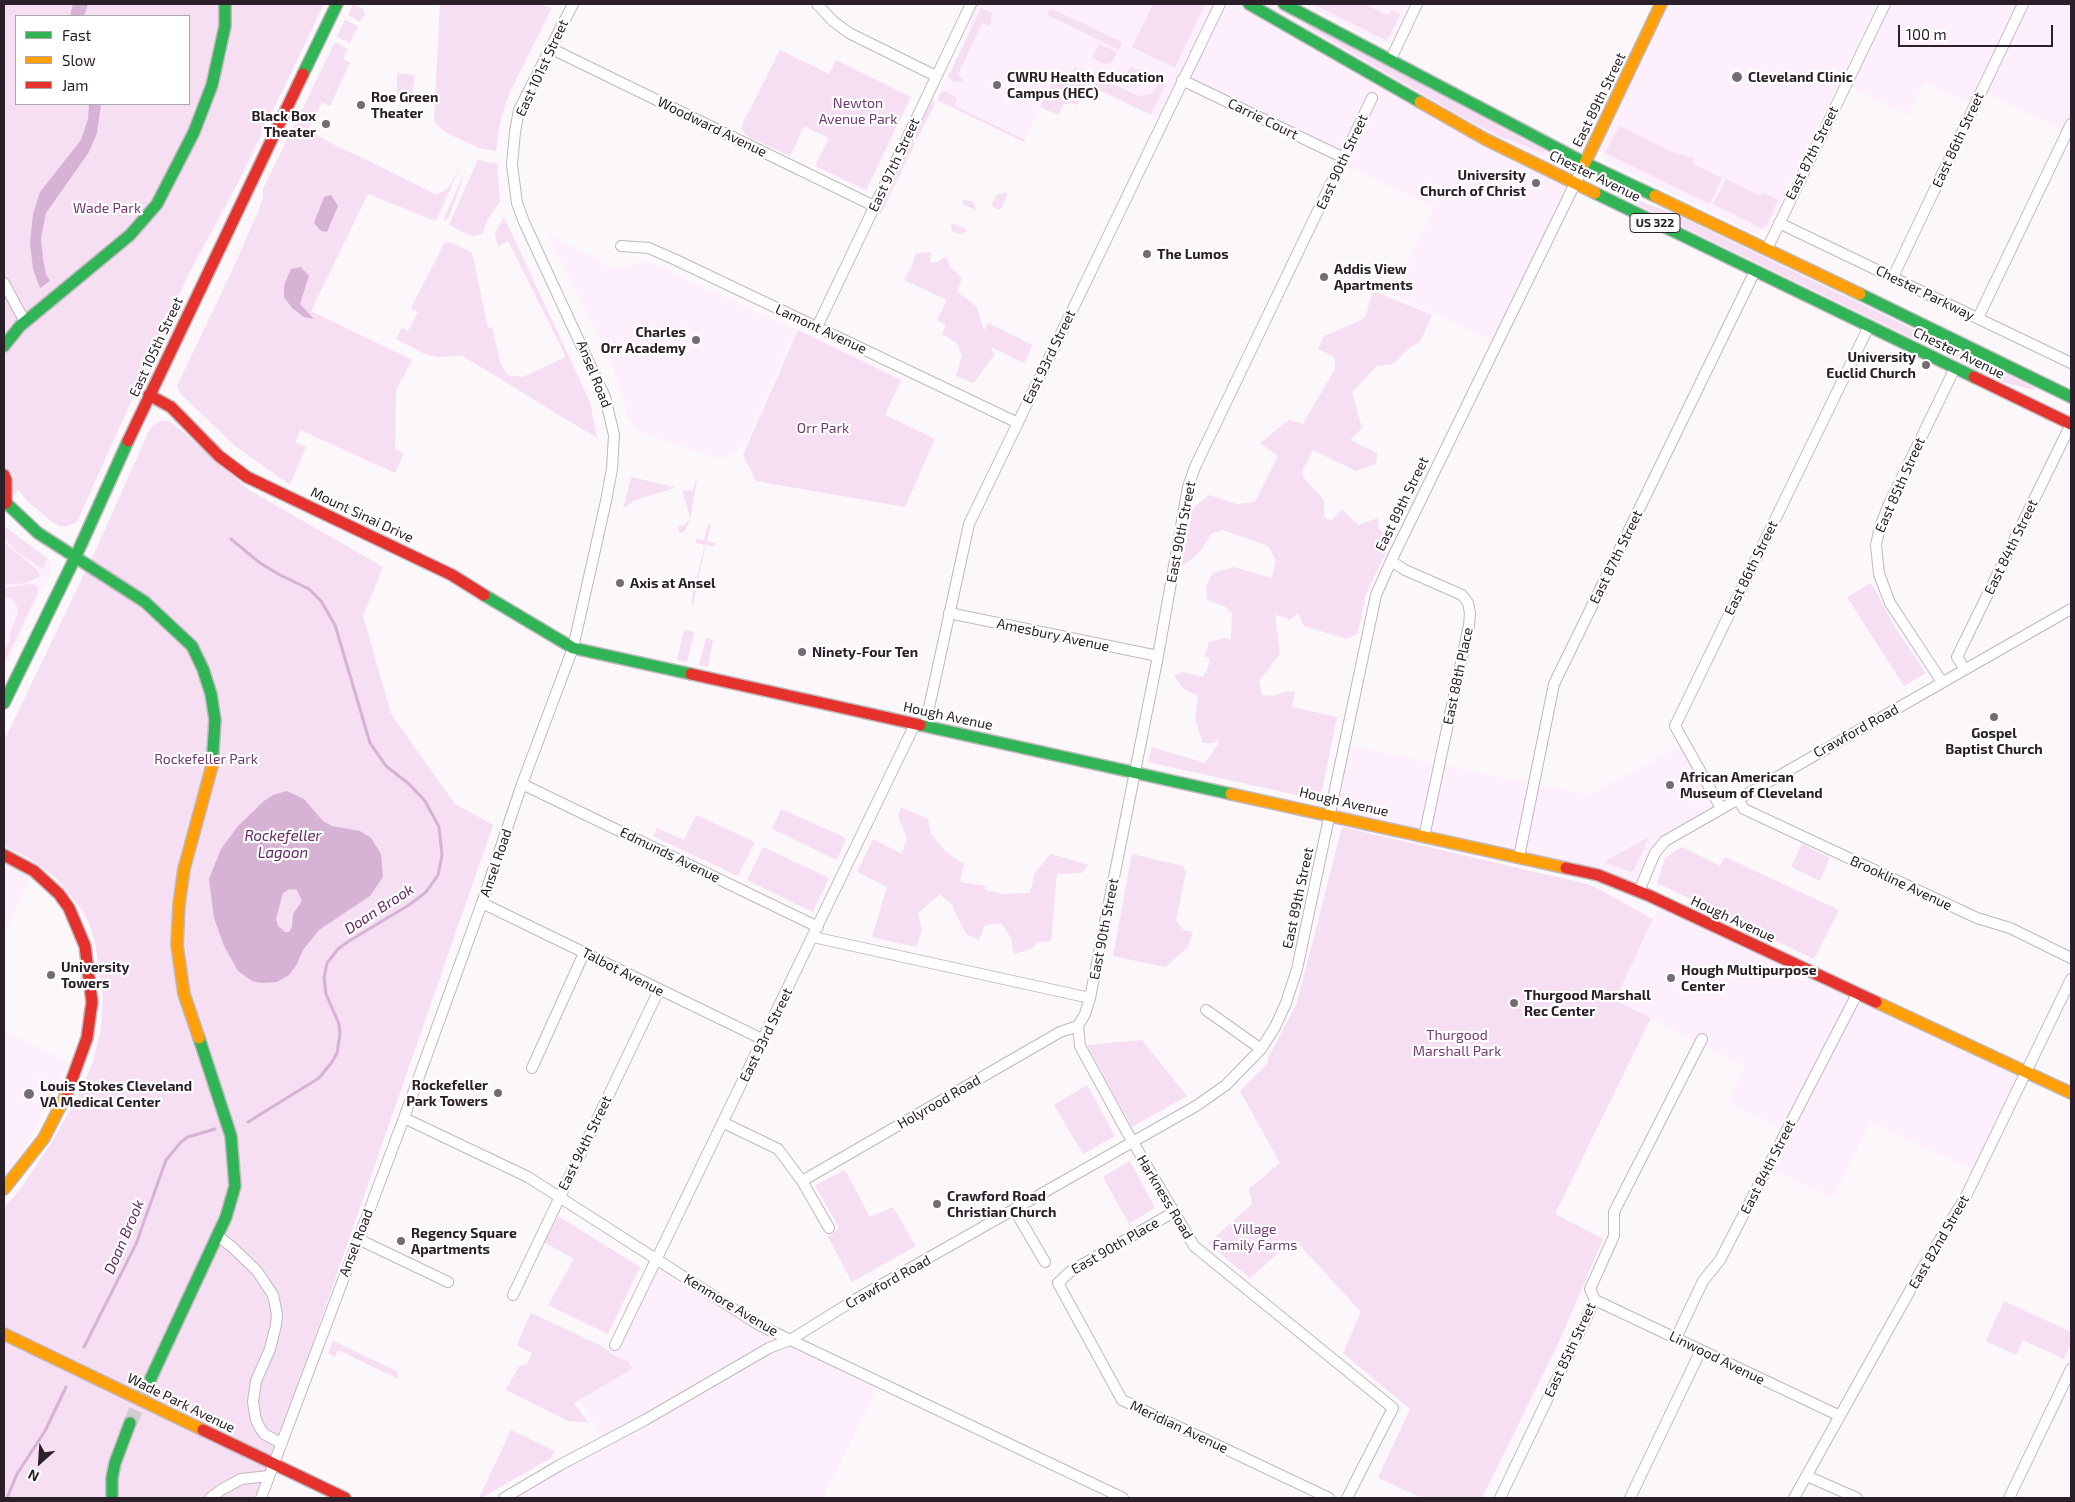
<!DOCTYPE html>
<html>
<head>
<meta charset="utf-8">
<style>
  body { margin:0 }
  #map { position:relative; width:2075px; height:1502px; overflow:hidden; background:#fbf7fa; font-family:"Exo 2",sans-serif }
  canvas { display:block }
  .frame { position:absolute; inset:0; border:5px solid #2b202a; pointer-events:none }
  .legend { position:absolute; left:15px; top:15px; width:175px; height:90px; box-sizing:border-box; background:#fff; border:1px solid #aaa6aa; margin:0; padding:6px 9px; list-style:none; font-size:15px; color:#2b202a }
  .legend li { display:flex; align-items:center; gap:10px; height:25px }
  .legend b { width:25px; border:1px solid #aaa6aa }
  .north { position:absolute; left:15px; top:1437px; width:50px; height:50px; -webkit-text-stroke:4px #fff; paint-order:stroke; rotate:206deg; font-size:14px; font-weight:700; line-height:20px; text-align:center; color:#2b202a }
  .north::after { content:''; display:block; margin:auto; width:18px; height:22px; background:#2b202a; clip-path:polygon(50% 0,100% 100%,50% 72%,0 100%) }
  .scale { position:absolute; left:1898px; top:25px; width:155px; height:22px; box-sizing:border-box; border:2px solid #2b202a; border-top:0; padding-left:6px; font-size:15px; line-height:18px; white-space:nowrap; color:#2b202a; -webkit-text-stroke:4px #fff; paint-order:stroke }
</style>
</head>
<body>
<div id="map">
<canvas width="2075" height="1502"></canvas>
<div class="frame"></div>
<ul class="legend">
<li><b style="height:6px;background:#30b455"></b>Fast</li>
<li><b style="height:6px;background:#ff9f0a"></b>Slow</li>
<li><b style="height:6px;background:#e5322d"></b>Jam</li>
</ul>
<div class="north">N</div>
<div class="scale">100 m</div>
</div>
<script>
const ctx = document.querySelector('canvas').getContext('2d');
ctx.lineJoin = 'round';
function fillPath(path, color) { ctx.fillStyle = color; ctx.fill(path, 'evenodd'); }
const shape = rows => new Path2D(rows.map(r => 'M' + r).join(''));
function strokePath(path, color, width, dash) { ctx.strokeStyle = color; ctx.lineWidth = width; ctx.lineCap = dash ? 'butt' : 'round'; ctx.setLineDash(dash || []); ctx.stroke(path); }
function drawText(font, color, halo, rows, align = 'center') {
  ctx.font = font + ' "Exo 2",sans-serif'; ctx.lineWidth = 4.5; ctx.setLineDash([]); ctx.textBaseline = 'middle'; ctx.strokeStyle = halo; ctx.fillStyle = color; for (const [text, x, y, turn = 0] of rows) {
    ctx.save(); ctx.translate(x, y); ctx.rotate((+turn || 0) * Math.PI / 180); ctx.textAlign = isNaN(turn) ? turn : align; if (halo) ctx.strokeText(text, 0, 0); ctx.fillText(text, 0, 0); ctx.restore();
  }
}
fillPath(shape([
  [973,4,1284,4,1585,163,1497,343,1392,294,1434,207,1341,163,1344,158,1183,80,1163,121,1058,70,1024,142,937,100,971,28,968,27],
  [1305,4,1409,4,1394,37,1387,42,1379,42],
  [1668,4,1877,4,1768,228,1754,233,1609,162,1599,150],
  [1885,4,2071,4,2071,124,2067,132,1982,91,1975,106,1925,82,1908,115,1846,84],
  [548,235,601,261,611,268,620,270,640,262,647,261,795,330,745,445,728,457,714,458,641,432,627,417,622,392,606,350],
  [4,526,51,561,50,578,42,588,4,672],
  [1685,744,1721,808,1665,841,1639,891,1331,814,1345,745,1589,795],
  [4,863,30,879,4,935],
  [1662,902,2026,1072,1977,1172,1871,1122,1832,1198,1767,1167,1786,1131,1728,1103,1745,1066,1615,1000],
  [4,1031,69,1062,62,1078,24,1149,4,1177],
  [657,1259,759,1325,880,1382,823,1498,504,1498,604,1441,566,1377,615,1345]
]), '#fdeffb');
fillPath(shape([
  [4,4,324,4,240,179,187,277,77,522,68,526,60,526,52,522,26,500,19,490,4,502],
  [16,16,189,16,189,104,16,104],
  [353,4,363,9,365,14,360,22,348,15],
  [440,4,538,4,552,8,508,96,500,123,496,151,479,148,453,136,442,130,434,121],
  [1153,4,1205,4,1175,68,1132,47],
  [1313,4,1362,4,1380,11,1380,13,1383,14,1389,15,1391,10,1400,14,1390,35,1385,40],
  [981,8,992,13,991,22,989,26,982,23,958,75,963,78,963,82,954,82,948,77],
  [1050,8,1122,42,1119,50,1047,15],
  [345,20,358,26,350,43,337,37],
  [1308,24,1545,151,1544,153,1497,135,1457,114,1308,27],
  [335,42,348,49,343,59,350,63,330,106,322,102,308,130,338,147,365,159,437,195,449,187,461,165,436,221,368,194,311,311,412,360,396,390,395,449,404,453,395,473,300,430,295,442,306,447,290,485,235,446,180,393,177,386,231,273,258,212,263,197,263,189],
  [1099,44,1118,52,1111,63,1105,64,1092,58],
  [780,50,829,74,836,60,911,97,866,190,815,166,829,138,804,126,790,156,745,135,741,127],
  [1075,67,1139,96,1151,94,1161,82,1166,83,1151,115,1081,81,1087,84,1077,105,1071,103,1063,105,1058,115,1040,107,1058,70,1071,77],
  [1132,67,1147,74,1148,79,1146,83,1140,84,1129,79,1126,72],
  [397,73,415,75,411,103,397,98],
  [945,91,957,98,955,106,1025,140,1024,142,939,101,938,99,941,92],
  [933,99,935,103,917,139,914,137],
  [1619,126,1672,152,1694,158,1692,163,1722,178,1710,204,1605,153],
  [912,141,915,143,881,214,878,213],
  [478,159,486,162,497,163,500,202,489,217,482,234,474,236,469,235,449,225],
  [465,172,449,217,445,221,444,218],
  [1726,179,1760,196,1762,192,1778,200,1766,227,1761,228,1713,204],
  [1004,192,1008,194,1000,210,991,206,997,194,1002,194],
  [1618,193,1675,214,2035,388,2034,390,2005,383,1617,195],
  [964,200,974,202,976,210,962,204],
  [504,217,590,402,597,438,461,355,439,357,425,354,396,339,402,328,408,331,418,312,411,308,445,242,453,243,472,253,488,328,492,327,500,362,507,375,523,377,566,357,508,241,498,246,495,233],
  [952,223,966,229,966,232,960,234,953,232,951,226],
  [931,252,930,262,937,262,946,257,950,267,962,278,957,291,977,307,984,331,988,323,1033,345,1024,363,991,347,994,355,974,383,956,376,962,356,957,343,942,334,946,325,937,320,947,300,904,280,912,265,916,253],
  [1373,291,1432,315,1420,342,1409,348,1393,364,1377,366,1352,392,1362,428,1350,440,1377,453,1376,464,1356,471,1313,450,1303,470,1303,477,1324,500,1324,517,1331,521,1342,509,1358,525,1378,518,1379,530,1393,538,1366,594,1358,633,1347,639,1304,626,1298,613,1290,620,1275,614,1280,654,1259,681,1262,695,1273,696,1288,691,1295,692,1292,707,1337,717,1320,800,1148,762,1152,747,1205,763,1218,744,1219,740,1212,743,1203,743,1195,719,1198,696,1184,689,1174,676,1182,672,1203,677,1208,668,1210,659,1205,656,1209,642,1224,638,1231,640,1232,613,1224,606,1207,600,1206,586,1213,573,1234,567,1272,578,1276,560,1268,546,1223,530,1212,533,1198,554,1181,567,1193,508,1209,495,1237,504,1255,502,1278,456,1260,443,1289,420,1303,424,1335,369,1335,357,1318,349,1324,336,1365,318],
  [798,330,901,380,885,415,935,439,905,507,756,481,743,455],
  [161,421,168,421,175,425,249,490,383,567,363,616,391,714,455,804,493,825,259,1498,4,1498,4,1208,21,1188,52,1142,79,1094,93,1062,101,1028,103,998,96,947,90,926,83,911,56,878,29,858,4,846,4,741,99,543,149,431,153,425],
  [631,477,674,487,674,488,633,501,623,509],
  [697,480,690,520,684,532,680,533,677,527,686,524,690,517,682,490,693,491,695,481],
  [708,524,711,525,707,541,715,543,714,547,696,543,697,539,704,540],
  [4,526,47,558,43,569,18,552,5,539],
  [4,542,38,571,39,575,38,578,24,583,4,585],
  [704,547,705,548,693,605,691,603],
  [1871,583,1896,629,1926,673,1904,686,1847,597],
  [30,584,37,586,38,592,4,664,4,651,11,639,9,638,17,615,18,609,14,600,4,596,4,588],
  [684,630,694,632,687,662,677,660],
  [706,638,713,640,708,667,699,665],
  [901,807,928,819,931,834,945,851,960,862,964,863,960,882,985,886,985,890,1003,894,1030,893,1035,872,1051,854,1089,865,1081,873,1057,874,1051,941,1038,942,1031,949,1014,954,1011,938,1001,923,985,925,979,940,966,934,952,905,940,894,918,913,922,931,916,947,872,937,887,887,857,872,873,839,902,854,907,838,898,816],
  [781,809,846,838,837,860,772,829],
  [696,815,755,842,738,876,653,836,657,828,684,840],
  [1342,827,1591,885,1653,919,1615,1000,1651,1018,1555,1214,1603,1239,1559,1342,1482,1498,1422,1498,1378,1478,1410,1409,1343,1353,1361,1312,1294,1239,1250,1278,1208,1243,1252,1204,1249,1189,1280,1163,1240,1091,1268,1063,1267,1060,1297,1003],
  [1649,837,1634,870,1631,872,1604,862],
  [1802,844,1830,858,1820,881,1791,867],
  [763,847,829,878,813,912,747,880],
  [1682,847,1720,866,1725,857,1839,910,1814,959,1657,883,1665,858],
  [1132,854,1183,866,1186,872,1176,920,1183,930,1193,932,1188,947,1165,967,1113,956],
  [1142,1040,1187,1096,1132,1127,1087,1045],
  [1087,1085,1115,1136,1083,1154,1054,1105],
  [1130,1161,1155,1208,1129,1224,1103,1177],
  [845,1170,870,1217,893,1207,916,1246,852,1282,828,1237,839,1228,815,1185],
  [558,1216,640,1267,608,1334,548,1305,574,1259,544,1242],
  [2004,1301,2071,1332,2071,1343,2064,1359,2023,1340,2016,1355,1986,1341],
  [531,1313,602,1346,611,1354,629,1362,632,1369,574,1403,589,1423,568,1421,506,1390,519,1366,527,1364,532,1353,518,1346,518,1342],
  [333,1341,397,1371,398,1379,338,1350,335,1357,328,1353],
  [511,1430,555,1451,551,1458,481,1498,480,1496]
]), '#f6def3');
fillPath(shape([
  [73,4,88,4,84,16,70,16],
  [89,104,101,104,97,133,89,152,46,213,41,238,43,259,46,274,50,281,40,288,33,269,30,243,33,214,40,192,81,140,88,119],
  [331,195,338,206,327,232,321,231,314,223,324,197],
  [301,267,309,276,300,304,314,319,304,317,292,308,284,297,284,285,291,269],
  [287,791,304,799,323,821,332,826,360,831,371,838,381,854,383,877,370,896,319,930,303,950,297,964,289,975,277,982,261,983,252,981,238,971,224,946,214,918,209,879,221,849,238,826,264,801,273,795],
  [290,889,297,890,302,901,293,914,292,927,289,932,285,932,278,926,276,919,283,893]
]), '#d6b3d4');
strokePath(shape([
  [231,539,260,563,280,575,309,589,321,601,335,625,370,743,386,766,409,784,425,801,439,827,442,855,438,875,426,892,409,905,349,941,338,949,327,963,324,978,326,994,339,1024,340,1034,337,1053,332,1062,319,1078,248,1122],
  [84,1347,136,1244,166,1160,181,1142,188,1137,215,1129],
  [7,1498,17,1474,45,1431,66,1387]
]), '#d6b3d4', 3);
strokePath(shape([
  [130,1423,151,1378]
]), '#d1ccd0', 14, [14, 7]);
const street = shape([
  [817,4,833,21,849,33,936,76],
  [550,48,874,206],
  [1391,59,1417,4],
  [1182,80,1344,158],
  [1779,223,2071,363],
  [621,246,649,248,676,260,1018,423],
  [1767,249,1885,4],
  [1893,277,2023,4],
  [4,283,25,322],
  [1978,318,2071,124],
  [817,327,971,4],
  [1391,561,1405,570,1462,595,1468,603,1470,613,1469,625,1424,837],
  [949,613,1158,656],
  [1964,668,1957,657,2071,424],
  [1942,682,1890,603,1879,574,1876,545,1880,527,1889,504,1955,368],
  [925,726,969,524,1220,4],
  [522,784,818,927],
  [1737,798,1744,809,1977,918,2010,928,2071,958],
  [1721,808,1675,726,1869,326],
  [1519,857,1554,684,1755,271],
  [1639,891,1655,853,1665,841,2071,609],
  [482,903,764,1040],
  [813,937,1090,998],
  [1206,1010,1261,1049],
  [532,1068,584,953],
  [404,1118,528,1177,759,1325,1123,1498],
  [724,1123,778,1149,802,1181,829,1228],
  [802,1181,1060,1032,1078,1026],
  [1014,1209,1045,1262],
  [1174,1212,1071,1271,1058,1283,1122,1400,1329,1498],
  [218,1236,232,1247,257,1271,273,1295,277,1314,276,1325,270,1349,256,1381,253,1402,256,1420,260,1428,264,1434,281,1443],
  [358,1239,448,1282],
  [513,1295,659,990],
  [1595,1300,1840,1416],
  [1676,1338,1703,1281,1720,1260,1857,994],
  [615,1345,915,724],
  [1807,1476,1857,1498],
  [210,1498,221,1490,241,1479,269,1476],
  [261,1498,404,1118,482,903,522,784,573,648,606,501,612,469,614,435,605,397,524,222,517,203,512,165,515,132,519,110,573,4],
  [504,1498,560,1465,645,1420,769,1348,790,1340,856,1299,1196,1106,1226,1085,1261,1049,1275,1027,1286,1003,1297,969,1376,595,1391,561,1585,163],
  [1347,1498,1393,1408,1194,1246,1127,1132,1080,1046,1078,1026,1085,1014,1090,998,1158,656,1188,487,1195,467,1372,98],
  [1500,1498,1595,1300,1590,1289,1614,1236,1614,1212,1702,1039],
  [1630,1498,1701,1350],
  [1794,1498,1922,1269,1966,1196,2071,979],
  [2009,1498,2071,1369]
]);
const fast = shape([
  [1249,4,1420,102],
  [1284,4,1585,163,1655,196],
  [303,74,337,4],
  [1595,193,1974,377],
  [1860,294,2071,397],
  [4,346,20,326,130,235,157,204,194,132,212,85,225,26,225,4],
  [4,501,38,533,145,602,192,646,203,669,211,694,215,720,212,766],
  [484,595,573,648,691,674],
  [4,703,75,558,128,441],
  [920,725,1231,794],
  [151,1378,226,1217,235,1186,231,1136,199,1038],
  [112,1498,112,1478,115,1463,130,1423]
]);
const slow = shape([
  [1420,102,1485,139,1595,193],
  [1585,163,1661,4],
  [1655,196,1860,294],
  [1231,794,1566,868],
  [1876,1002,2071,1093],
  [199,1038,184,994,177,945,179,904,184,869,212,766],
  [4,1189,44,1138,67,1093],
  [4,1334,203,1430]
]);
const jam = shape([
  [1974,377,2071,424],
  [149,395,171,407,219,456,247,477,452,575,484,595],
  [128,441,303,74],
  [4,475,6,480,6,503],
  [691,674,920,725],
  [4,855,34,871,59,894,69,908,85,946,92,1002,87,1038,67,1093],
  [1566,868,1598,875,1650,896,1876,1002],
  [203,1430,345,1498]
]);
strokePath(street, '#c0b8bf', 12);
strokePath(fast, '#c0b8bf', 14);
strokePath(slow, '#c0b8bf', 14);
strokePath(jam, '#c0b8bf', 14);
strokePath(street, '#fefefe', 10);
strokePath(fast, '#30b455', 11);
strokePath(slow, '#ff9f0a', 11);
strokePath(jam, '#e5322d', 11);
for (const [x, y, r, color] of [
  [1737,77,6,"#746b73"],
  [997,85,5,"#746b73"],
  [361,105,5,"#746b73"],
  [326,124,5,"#746b73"],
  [1536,183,5,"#746b73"],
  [1147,254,5,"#746b73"],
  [1324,277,5,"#746b73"],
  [696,340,5,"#746b73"],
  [1926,365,5,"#746b73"],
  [620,583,5,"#746b73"],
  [802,652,5,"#746b73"],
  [1994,717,5,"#746b73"],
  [1670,785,5,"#746b73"],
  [51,975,5,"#746b73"],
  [1671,978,5,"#746b73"],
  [1514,1003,5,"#746b73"],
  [498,1093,5,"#746b73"],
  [29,1094,6,"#746b73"],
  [937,1204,5,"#746b73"],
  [401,1241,5,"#746b73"]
]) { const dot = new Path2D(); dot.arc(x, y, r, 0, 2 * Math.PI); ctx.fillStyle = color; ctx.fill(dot); strokePath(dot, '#fff', 2); }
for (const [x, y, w] of [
  [1655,223,50]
]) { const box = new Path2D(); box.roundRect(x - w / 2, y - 9.5, w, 19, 4); ctx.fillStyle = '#fff'; ctx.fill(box); strokePath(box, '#2b202a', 1); }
drawText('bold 12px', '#2b202a', null, [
  ["US 322",1655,223]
]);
drawText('14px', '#2b202a', '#fff', [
  ["East 101st Street",542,68,-65],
  ["East 89th Street",1599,100,-64],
  ["Carrie Court",1263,119,26],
  ["Woodward Avenue",712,127,26],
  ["East 86th Street",1958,140,-65],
  ["East 87th Street",1812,153,-64],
  ["East 90th Street",1342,162,-65],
  ["East 97th Street",894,165,-65],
  ["Chester Avenue",1595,176,26],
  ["Chester Parkway",1925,293,26],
  ["Lamont Avenue",821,329,25],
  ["East 105th Street",156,347,-65],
  ["Chester Avenue",1959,353,26],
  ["East 93rd Street",1049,357,-64],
  ["Ansel Road",594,374,68],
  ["East 85th Street",1900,485,-66],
  ["East 89th Street",1402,504,-64],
  ["Mount Sinai Drive",362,515,25],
  ["East 90th Street",1181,532,-79],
  ["East 84th Street",2011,547,-64],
  ["East 87th Street",1616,557,-64],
  ["East 86th Street",1751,568,-64],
  ["Amesbury Avenue",1053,635,12],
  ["East 88th Place",1458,676,-78],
  ["Hough Avenue",948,716,12],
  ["Crawford Road",1856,731,-29],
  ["Hough Avenue",1344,802,13],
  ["Edmunds Avenue",670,855,26],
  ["Ansel Road",496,863,-71],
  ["Brookline Avenue",1901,883,25],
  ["East 89th Street",1298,898,-78],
  ["Hough Avenue",1733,919,25],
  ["East 90th Street",1104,929,-79],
  ["Talbot Avenue",623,972,27],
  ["East 93rd Street",766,1035,-64],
  ["Holyrood Road",939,1102,-30],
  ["East 94th Street",585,1143,-64],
  ["East 84th Street",1768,1167,-63],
  ["Harkness Road",1165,1197,59],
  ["East 82nd Street",1939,1242,-60],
  ["Ansel Road",356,1243,-69],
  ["East 90th Place",1115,1246,-30],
  ["Crawford Road",888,1282,-29],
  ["Kenmore Avenue",731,1305,31],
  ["East 85th Street",1570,1350,-65],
  ["Linwood Avenue",1717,1358,26],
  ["Wade Park Avenue",181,1403,26],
  ["Meridian Avenue",1179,1427,25]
]);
drawText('bold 14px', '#2b202a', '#fff', [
  ["CWRU Health Education",1007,77],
  ["Campus (HEC)",1007,93],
  ["Cleveland Clinic",1748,77],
  ["Roe Green",371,97],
  ["Theater",371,113],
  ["Black Box",316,116,"right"],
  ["Theater",316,132,"right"],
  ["University",1526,175,"right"],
  ["Church of Christ",1526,191,"right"],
  ["The Lumos",1157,254],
  ["Addis View",1334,269],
  ["Apartments",1334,285],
  ["Charles",686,332,"right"],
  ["Orr Academy",686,348,"right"],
  ["University",1916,357,"right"],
  ["Euclid Church",1916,373,"right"],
  ["Axis at Ansel",630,583],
  ["Ninety-Four Ten",812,652],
  ["Gospel",1994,733,"center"],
  ["Baptist Church",1994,749,"center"],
  ["African American",1680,777],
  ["Museum of Cleveland",1680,793],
  ["University",61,967],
  ["Towers",61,983],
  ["Hough Multipurpose",1681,970],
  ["Center",1681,986],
  ["Thurgood Marshall",1524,995],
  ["Rec Center",1524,1011],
  ["Rockefeller",488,1085,"right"],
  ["Park Towers",488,1101,"right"],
  ["Louis Stokes Cleveland",40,1086],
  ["VA Medical Center",40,1102],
  ["Crawford Road",947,1196],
  ["Christian Church",947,1212],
  ["Regency Square",411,1233],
  ["Apartments",411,1249]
], 'left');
drawText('14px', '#743973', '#fff', [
  ["Newton",858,103],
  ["Avenue Park",858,119],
  ["Wade Park",107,208],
  ["Orr Park",823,428],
  ["Rockefeller Park",206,759],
  ["Thurgood",1457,1035],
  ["Marshall Park",1457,1051],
  ["Village",1255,1229],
  ["Family Farms",1255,1245]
]);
drawText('italic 15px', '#642963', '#fff', [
  ["Rockefeller",283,836],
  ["Lagoon",283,853],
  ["Doan Brook",379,909,-33],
  ["Doan Brook",124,1237,-67]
]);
</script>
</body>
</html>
